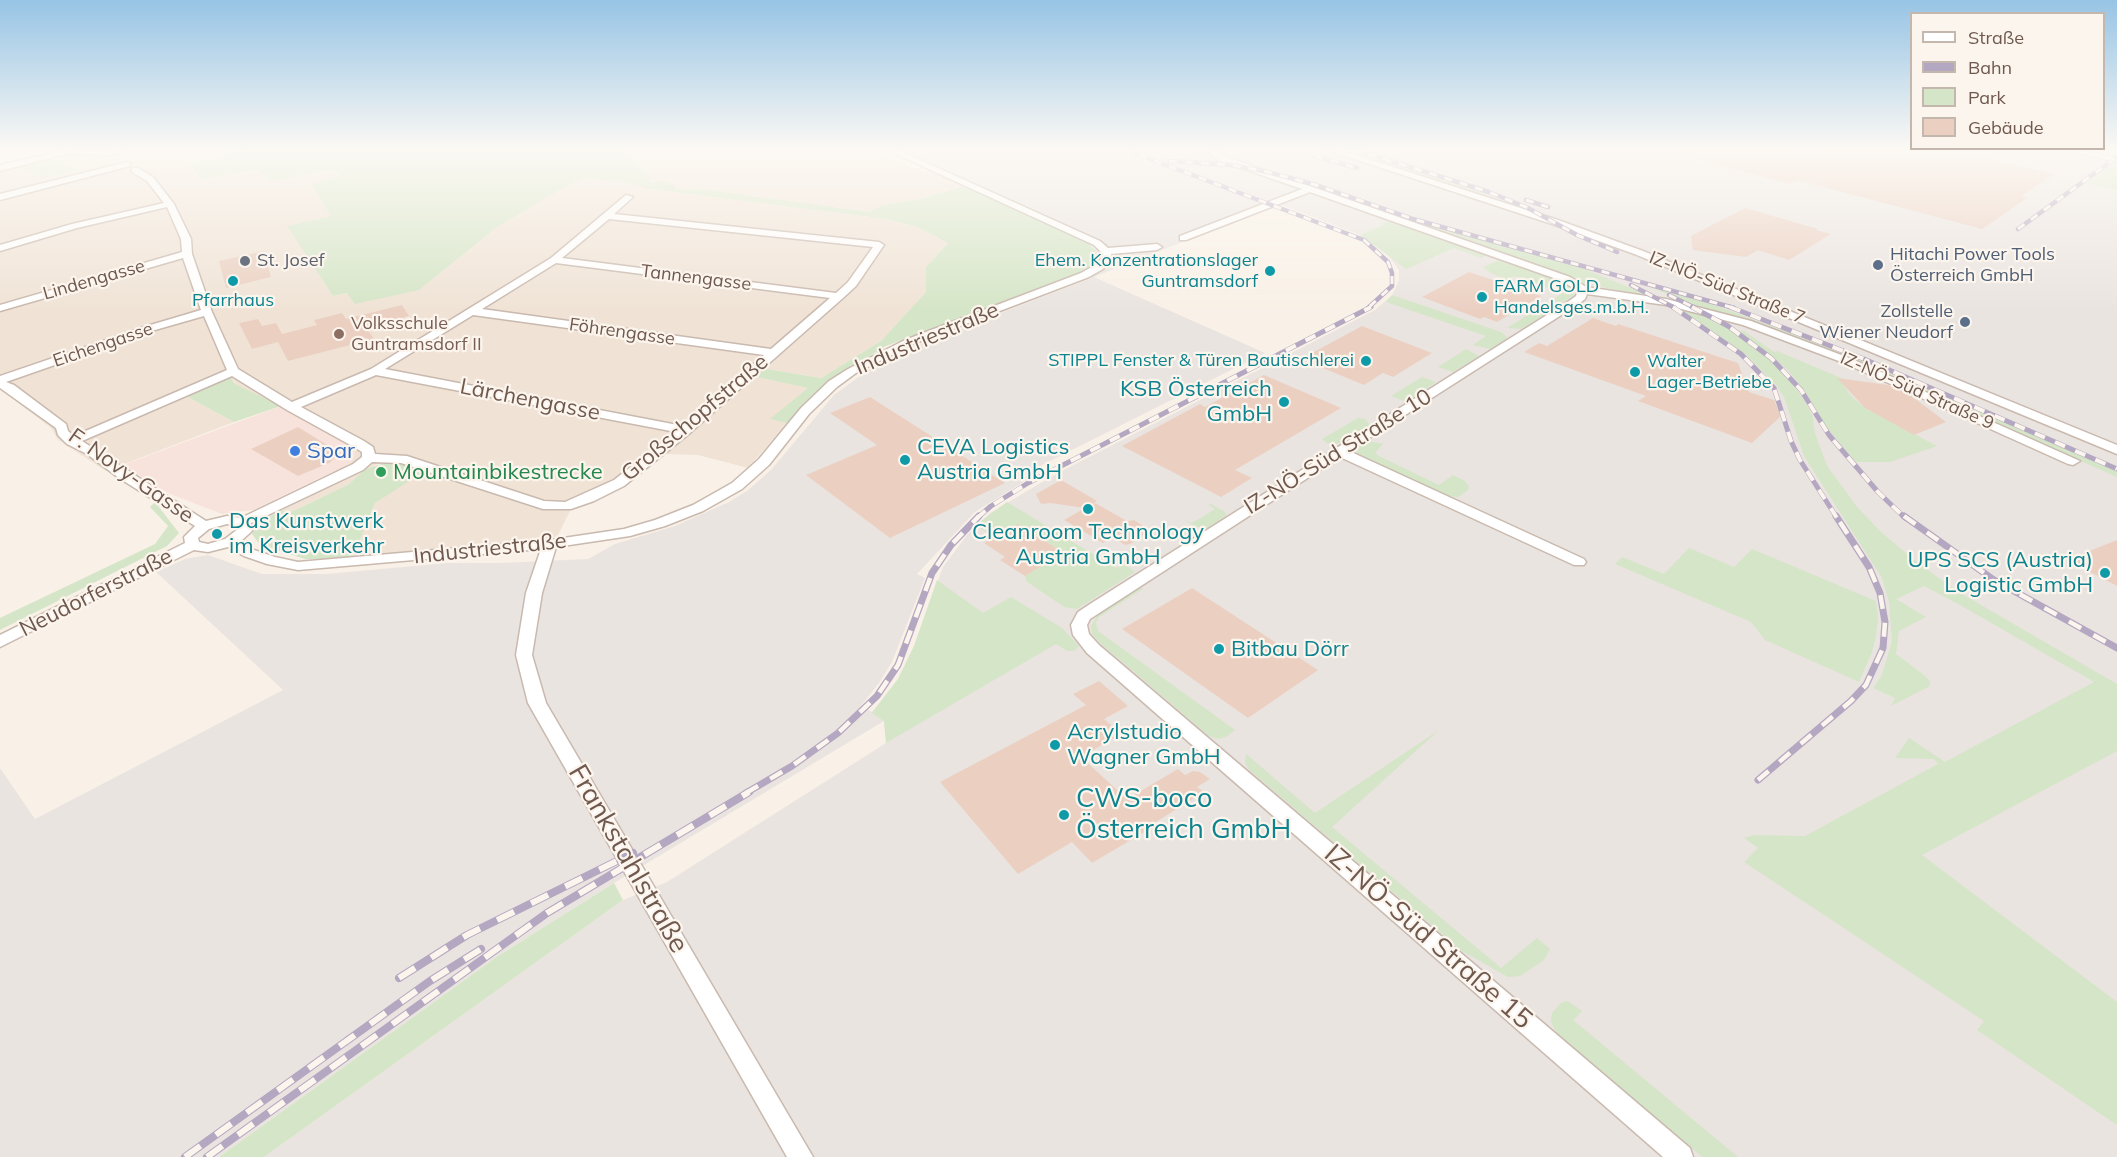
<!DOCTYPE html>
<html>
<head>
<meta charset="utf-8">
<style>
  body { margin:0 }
  #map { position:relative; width:2117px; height:1157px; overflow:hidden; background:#f9f1e7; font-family:Mulish,sans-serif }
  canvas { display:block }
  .legend { position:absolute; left:1910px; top:12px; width:195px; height:138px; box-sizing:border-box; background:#fcf5ed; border:2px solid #c4b7ae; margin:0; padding:8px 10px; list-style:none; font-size:18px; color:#6f594f }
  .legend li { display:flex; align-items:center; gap:12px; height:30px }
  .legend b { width:30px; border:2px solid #c4b7ae }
</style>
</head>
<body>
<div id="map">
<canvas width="2117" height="1157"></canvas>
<ul class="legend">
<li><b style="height:8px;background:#fff"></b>Straße</li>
<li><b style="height:8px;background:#b4a7c1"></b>Bahn</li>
<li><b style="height:16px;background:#d5e5c7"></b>Park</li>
<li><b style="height:16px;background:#ebd0c2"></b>Gebäude</li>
</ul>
</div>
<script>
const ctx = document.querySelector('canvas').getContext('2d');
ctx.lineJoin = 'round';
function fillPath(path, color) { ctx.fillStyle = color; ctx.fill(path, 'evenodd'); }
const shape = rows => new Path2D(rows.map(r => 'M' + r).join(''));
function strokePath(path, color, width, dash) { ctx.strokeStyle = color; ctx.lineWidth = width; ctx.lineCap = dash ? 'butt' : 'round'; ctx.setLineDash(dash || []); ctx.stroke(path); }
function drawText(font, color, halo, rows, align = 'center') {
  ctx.font = font + ' Mulish,sans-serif'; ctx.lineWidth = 4.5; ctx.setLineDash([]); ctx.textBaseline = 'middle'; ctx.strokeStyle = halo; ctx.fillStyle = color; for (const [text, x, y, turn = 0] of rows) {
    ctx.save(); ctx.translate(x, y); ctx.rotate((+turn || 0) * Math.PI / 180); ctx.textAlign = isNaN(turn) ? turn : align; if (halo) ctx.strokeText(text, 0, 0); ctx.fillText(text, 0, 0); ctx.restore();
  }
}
fillPath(shape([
  [65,149,89,151,89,149,244,149,189,163,203,180,256,170,272,182,333,169,342,176,311,185,332,216,288,227,333,296,347,293,419,290,496,228,561,189,584,178,625,182,649,189,886,219,917,227,948,243,926,267,926,292,881,341,821,378,761,368,753,376,809,388,771,419,787,423,748,468,698,455,661,454,572,507,557,537,352,559,375,503,421,472,391,461,375,465,349,484,300,508,289,512,281,510,265,518,253,510,334,473,281,406,245,389,235,384,234,380,184,395,234,422,106,471,58,440,51,428,0,389,0,165],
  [621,149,880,149,877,150,924,172,929,170,964,186,920,199,882,205,869,212,702,189,687,190,645,183]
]), '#f0e3d6');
fillPath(shape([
  [281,406,354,448,355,455,351,463,253,510,222,514,165,492,123,465]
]), '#f8e3dc');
fillPath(shape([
  [880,149,1118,149,1264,203,1269,201,1128,149,2117,149,2117,1157,264,1157,623,900,667,882,886,743,884,721,614,883,498,956,219,1157,0,1157,0,768,35,819,283,690,156,572,185,559,208,555,262,574,326,574,447,563,501,563,588,559,615,544,675,526,729,502,747,491,771,470,834,395,875,365,909,348,1092,278,1081,272,1091,268,1098,256,1093,247,1053,226],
  [1279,204,1360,235,1383,249,1399,270,1399,280,1392,295,1375,310,1056,474,990,513,967,535,943,567,914,646,898,679,872,712,861,706,879,683,892,662,925,578,917,574,975,512,1041,471,1042,465,1265,353,1094,277]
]), '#eae4e0');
fillPath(shape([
  [244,149,621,149,651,179,647,183,661,181,675,185,675,188,687,190,702,189,869,212,882,205,920,199,964,186,1088,243,1096,251,1098,256,1091,268,1081,272,886,346,829,381,787,423,770,419,808,388,752,376,761,368,821,378,881,341,926,292,926,267,948,243,917,227,886,219,649,189,625,182,584,178,561,189,496,228,419,290,355,304,347,293,333,296,287,226,331,216,311,184,341,176,333,169,272,182,256,170,203,180,189,164],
  [1335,149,1348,149,1453,182,1530,211],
  [1220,154,1411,219,1582,268,1655,298,1583,283],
  [52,159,77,170,43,178,18,167],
  [2116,162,2117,190,2087,183,2115,162],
  [1393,221,1483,252,1486,255,1482,258,1454,248,1406,269,1360,235,1384,225,1381,224],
  [1501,259,1558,278,1571,286,1574,295,1522,329,1507,328,1563,293,1514,276,1507,280,1491,273,1483,267],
  [1641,283,1711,304,1840,351,2117,471,2117,477,1831,351,1757,324,1694,306],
  [1392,295,1501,332,1507,337,1506,339,1490,349,1473,345,1486,336,1386,302],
  [1676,307,1703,313,1723,325,1760,350,1784,375,1800,394,1812,414,1815,433,1827,466,1858,508,1882,533,1918,563,1957,591,2117,684,2117,751,1922,855,2117,1002,2117,1125,1977,1030,1984,1021,1744,862,1758,848,1744,838,1754,835,1805,836,1938,764,1934,759,1895,758,1909,738,1945,762,2094,682,1960,605,1924,586,1896,599,1926,617,1899,631,1896,654,1924,675,1930,681,1930,686,1891,706,1895,698,1873,688,1882,675,1892,641,1889,602,1882,578,1804,456,1784,397,1776,385,1745,354],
  [1744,331,1774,352,1777,351,1846,380,1840,379,1850,395,1865,408,1937,446,1890,462,1856,462,1827,428,1805,391,1788,370,1764,350,1738,332],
  [1466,349,1479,356,1453,372,1438,367],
  [230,377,235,384,281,406,234,422,184,395],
  [1422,377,1436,382,1406,402,1391,396],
  [1358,418,1365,419,1370,425,1341,443,1328,444,1322,439],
  [1368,441,1383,444,1375,453,1379,456,1439,485,1453,475,1465,481,1469,486,1468,490,1458,497,1446,496,1358,455,1354,451,1356,448],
  [391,461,400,461,422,473,375,503,352,559,305,559,260,545,252,534,258,523,281,510,289,512,300,508,349,484,366,469],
  [155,502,179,533,167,546,0,630,0,618,155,544,168,526,150,507],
  [1007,502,1116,568,1124,564,1135,572,1077,609,1064,607,1026,581,1025,576,1064,553,1018,524,994,537,976,525],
  [1211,504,1225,512,1226,516,1207,528,1196,527,1184,520,1192,523,1215,509,1209,505],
  [1689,548,1734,567,1752,549,1876,601,1878,617,1876,636,1872,652,1859,682,1765,640,1751,622,1615,564,1622,557,1664,574],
  [937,580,983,613,1011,597,1062,628,1079,646,1074,651,1067,651,1056,644,886,743,884,721,872,713,898,679,914,646],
  [1140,587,1143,589,1099,617,1096,623,1098,631,1235,730,1226,737,1218,739,1209,736,1099,642,1092,634,1091,626,1100,611,1135,588],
  [1439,730,1332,827,1501,968,1537,938,1550,949,1544,960,1520,976,1508,977,1462,951,1249,770,1245,763,1246,754,1315,813],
  [614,883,623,900,264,1157,219,1157,498,956],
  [1568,1001,1582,1011,1573,1020,1738,1157,1702,1157,1556,1032,1551,1022,1552,1013,1562,1002]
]), '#d5e5c7');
fillPath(shape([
  [1676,149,1789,149,1829,159,1830,149,1946,149,2054,174,2021,196,2027,198,1982,229,1797,180,1790,184,1675,153],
  [1745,208,1818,229,1816,230,1831,234,1789,260,1758,250,1746,257,1693,250,1691,236],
  [264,251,271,277,226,288,219,261],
  [1469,272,1541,296,1497,322,1484,317,1480,319,1422,297],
  [402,305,409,316,366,327,374,339,288,361,278,342,252,349,239,323,258,319,262,326,276,323,282,334,317,325,314,320,342,313,346,319],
  [1593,318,1616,326,1618,324,1738,363,1749,392,1774,400,1781,416,1752,443,1638,401,1646,396,1524,352,1539,343,1547,346],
  [1362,326,1432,353,1393,377,1383,373,1364,385,1301,359],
  [1264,375,1341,408,1235,470,1252,478,1221,497,1122,446,1200,404,1205,407],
  [1837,378,1888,385,1910,395,1946,422,1914,435,1865,408],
  [870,397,1005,483,890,538,806,475,877,445,830,413],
  [298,427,340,453,329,463,298,476,251,449],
  [1061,480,1097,501,1086,508,1095,503,1127,521,1134,520,1151,531,1130,544,1125,545,1113,537,1103,543,1064,520,1085,508,1050,503,1041,504,1036,494],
  [1018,524,1064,553,1025,576,1000,560,1005,557,984,543],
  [2117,540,2117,586,2067,560],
  [1192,588,1318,670,1248,718,1122,629],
  [1099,681,1128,706,1104,719,1121,734,1081,757,1127,799,1178,769,1185,775,1193,771,1200,772,1210,779,1197,787,1204,792,1151,825,1153,827,1092,863,1072,842,1018,874,940,782,1086,705,1073,694]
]), '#ebd0c2');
const street = shape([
  [127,149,112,155,66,154,0,171,0,165,66,150,89,152,127,149],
  [885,149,896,149,1100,241,1108,248,1157,244,1162,247,1157,250,1111,254,1111,259,1103,269,1089,277,913,344,856,373,837,387,809,414,769,465,742,489,703,511,665,526,630,536,556,547,542,593,532,655,546,703,813,1157,787,1157,528,703,516,655,526,593,541,549,298,570,267,564,244,556,228,547,208,552,194,550,0,647,0,635,185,543,184,537,195,526,119,478,87,454,67,444,58,435,56,428,0,388,0,376,147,326,201,310,183,258,0,311,0,305,182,252,181,239,167,207,77,228,0,251,0,245,72,224,164,203,147,181,132,172,132,168,138,168,153,177,174,204,191,239,192,254,212,312,238,369,292,402,371,369,551,258,626,195,633,197,614,214,879,242,884,245,856,286,843,298,690,433,624,486,594,501,571,509,543,509,401,463,372,462,363,470,251,523,252,531,240,542,254,550,275,557,298,562,550,540,624,529,655,520,693,505,732,483,759,459,801,408,829,381,848,369,905,340,1081,273,1095,265,1101,259,1101,252,1094,245,885,149],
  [609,219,873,247,848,282,836,293,562,258,609,219],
  [556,263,830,298,771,349,482,309,556,263],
  [473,315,764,355,683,426,385,369,473,315],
  [204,316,227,370,74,436,68,431,66,424,14,385,6,382,155,330,204,316],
  [376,375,676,432,614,480,565,502,544,501,407,456,375,454,373,447,364,441,301,407,376,375],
  [232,376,287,410,354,447,362,452,362,457,353,464,241,518,227,516,206,521,82,441,232,376],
  [227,524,239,526,238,529,225,539,208,544,199,542,198,538,209,529,227,524],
  [1214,149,1224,149,1219,153,1224,156,1570,277,1586,287,1666,299,1751,321,1852,359,2080,461,2073,465,2068,464,1844,363,1743,325,1666,305,1587,294,1585,299,1577,305,1349,451,1584,559,1586,562,1584,565,1574,565,1340,457,1090,619,1087,625,1089,634,1099,645,1690,1148,1693,1157,1663,1157,1087,653,1073,635,1071,625,1078,612,1090,604,1569,301,1576,296,1578,291,1562,281,1310,192,1186,240,1180,240,1180,236,1302,189,1218,160,1210,153,1214,149],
  [1324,149,1337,149,1558,220,1643,251,2117,445,2117,454,1637,255,1552,224,1324,149],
  [2063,149,2079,149,2117,158,2117,162,2063,149],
  [127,162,131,164,130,166,0,200,0,194,127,162]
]);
strokePath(street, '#c9b9ae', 3);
fillPath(street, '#fff');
const railFar3 = shape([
  [1124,149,1364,240,1388,262,1392,273,1392,286,1368,308],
  [1353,149,1489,192,1528,208,1577,235,1617,252],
  [1315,156,1357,168],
  [1169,161,1231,165,1268,172,1316,185,1413,219,1734,308],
  [1526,200,1548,207],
  [2018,229,2117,157],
  [1631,285,1675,308],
  [1669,295,1695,308]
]);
const railFar2 = shape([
  [1673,307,1741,354,1774,388,1791,441,1800,460,1837,518],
  [1692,307,1728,326,1771,358,1801,390,1829,435,1878,492,1905,518],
  [1730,307,1864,359,2117,469],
  [977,518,991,506,1028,483,1371,307]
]);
const railFar1 = shape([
  [1904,516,1994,580,2117,648],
  [1758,780,1851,701,1866,685,1883,648,1885,622,1880,593,1869,567,1836,516],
  [746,793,792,766,838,733,877,696,898,665,932,573,951,545,979,516]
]);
const rail = shape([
  [399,978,467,935,633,853],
  [185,1157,430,981,481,949],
  [207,1157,547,913,749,792]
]);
strokePath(railFar3, '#b4a7c1', 4.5);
strokePath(railFar2, '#b4a7c1', 5);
strokePath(railFar1, '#b4a7c1', 7);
strokePath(rail, '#b4a7c1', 8);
strokePath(railFar3, '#fcf5ed', 3, [8]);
strokePath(railFar2, '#fcf5ed', 4, [11]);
strokePath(railFar1, '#fcf5ed', 4.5, [14]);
strokePath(rail, '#fcf5ed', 6, [19]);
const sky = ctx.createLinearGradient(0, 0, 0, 311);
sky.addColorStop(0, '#97c4e5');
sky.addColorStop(0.48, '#fcf9f4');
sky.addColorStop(1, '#fcf9f400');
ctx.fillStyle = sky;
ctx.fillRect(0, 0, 2117, 311);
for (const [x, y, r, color] of [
  [245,261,6,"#6b7280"],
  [1878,265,6,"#5c6f8a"],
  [1270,271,6,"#0f9aa8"],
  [233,281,6,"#0f9aa8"],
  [1482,297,6,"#0f9aa8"],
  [1965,322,6,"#5c6f8a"],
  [339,334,6,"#8d6e63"],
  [1366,361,6,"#0f9aa8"],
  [1635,372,6,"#0f9aa8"],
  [1284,402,6,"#0f9aa8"],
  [295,451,6,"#3f7fe0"],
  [905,460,6,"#0f9aa8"],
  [381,472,6,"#2e9e5b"],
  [1088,509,6,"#0f9aa8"],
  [217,534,6,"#0f9aa8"],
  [2105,573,6,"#0f9aa8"],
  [1219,649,6,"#0f9aa8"],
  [1055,745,6,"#0f9aa8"],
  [1064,815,6,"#0f9aa8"]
]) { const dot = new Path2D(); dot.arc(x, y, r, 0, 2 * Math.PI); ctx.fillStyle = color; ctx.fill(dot); strokePath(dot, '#fcf5ed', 2); }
drawText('18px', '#4e5e75', '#fcf5ed', [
  ["Hitachi Power Tools",1890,255],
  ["Österreich GmbH",1890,276],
  ["Zollstelle",1953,312,"right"],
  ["Wiener Neudorf",1953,333,"right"]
], 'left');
drawText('18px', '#5b616d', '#fcf5ed', [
  ["St. Josef",257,261]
], 'left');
drawText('18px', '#0d838f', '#fcf5ed', [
  ["Ehem. Konzentrationslager",1258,261],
  ["Guntramsdorf",1258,282],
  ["FARM GOLD",1494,287,"left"],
  ["Handelsges.m.b.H.",1494,308,"left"],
  ["Pfarrhaus",233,301,"center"],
  ["STIPPL Fenster & Türen Bautischlerei",1354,361],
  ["Walter",1647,362,"left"],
  ["Lager-Betriebe",1647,383,"left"]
], 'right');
drawText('18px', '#6f594f', '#fcf5ed', [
  ["Tannengasse",696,278,7],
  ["Lindengasse",94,280,-16],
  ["IZ-NÖ-Süd Straße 7",1727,288,22],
  ["Föhrengasse",622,332,8],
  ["Eichengasse",103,345,-19],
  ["IZ-NÖ-Süd Straße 9",1917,391,24]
]);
drawText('18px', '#785e54', '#fcf5ed', [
  ["Volksschule",351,324],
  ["Guntramsdorf II",351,345]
], 'left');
drawText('22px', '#6f594f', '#fcf5ed', [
  ["Industriestraße",927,339,-23],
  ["Lärchengasse",530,400,11],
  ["Großschopfstraße",695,418,-40],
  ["IZ-NÖ-Süd Straße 10",1338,452,-32],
  ["F. Novy-Gasse",131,476,35],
  ["Industriestraße",490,549,-6],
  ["Neudorferstraße",96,593,-27]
]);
drawText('22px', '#0d838f', '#fcf5ed', [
  ["KSB Österreich",1272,389,"right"],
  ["GmbH",1272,414,"right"],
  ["CEVA Logistics",917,447],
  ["Austria GmbH",917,472],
  ["Das Kunstwerk",229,521],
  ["im Kreisverkehr",229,546],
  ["Cleanroom Technology",1088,532,"center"],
  ["Austria GmbH",1088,557,"center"],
  ["UPS SCS (Austria)",2093,560,"right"],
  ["Logistic GmbH",2093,585,"right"],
  ["Bitbau Dörr",1231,649],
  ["Acrylstudio",1067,732],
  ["Wagner GmbH",1067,757]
], 'left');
drawText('22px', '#366cbe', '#fcf5ed', [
  ["Spar",307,451]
], 'left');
drawText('22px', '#27864d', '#fcf5ed', [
  ["Mountainbikestrecke",393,472]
], 'left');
drawText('27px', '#0d838f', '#fcf5ed', [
  ["CWS-boco",1076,799],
  ["Österreich GmbH",1076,830]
], 'left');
drawText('27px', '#6f594f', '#fcf5ed', [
  ["Frankstahlstraße",628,859,60],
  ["IZ-NÖ-Süd Straße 15",1428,937,41]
]);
</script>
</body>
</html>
